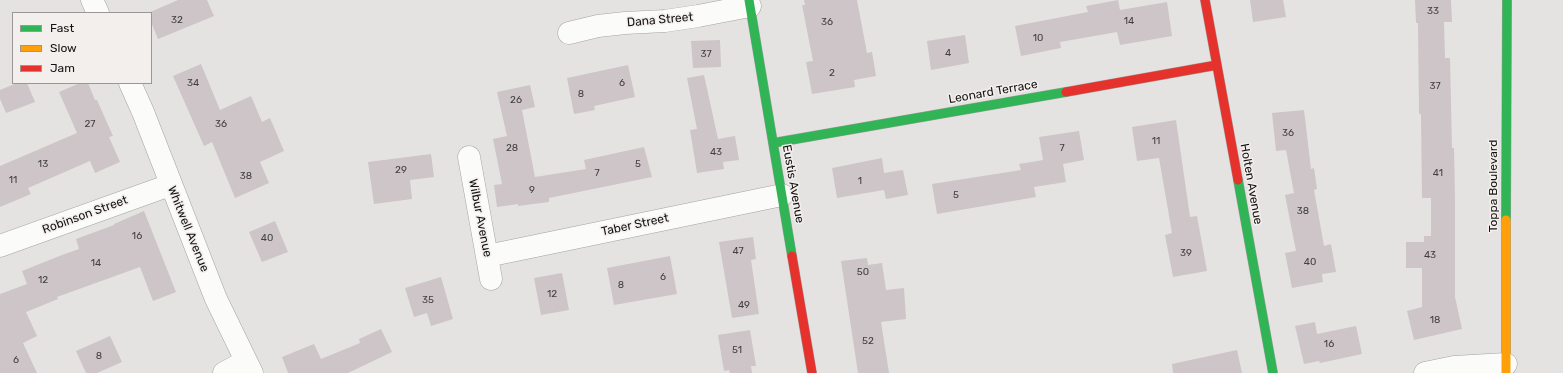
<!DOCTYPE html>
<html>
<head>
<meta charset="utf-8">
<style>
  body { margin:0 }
  #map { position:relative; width:1563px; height:373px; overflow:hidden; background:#e5e3e1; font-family:Rubik,sans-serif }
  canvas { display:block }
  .legend { position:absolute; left:12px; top:12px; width:140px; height:72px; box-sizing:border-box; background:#f3efed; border:1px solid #9a9795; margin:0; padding:5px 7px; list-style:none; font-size:12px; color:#141312 }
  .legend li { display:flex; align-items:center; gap:8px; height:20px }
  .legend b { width:20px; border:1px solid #9a9795 }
</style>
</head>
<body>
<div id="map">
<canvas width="1563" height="373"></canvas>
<ul class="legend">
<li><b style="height:5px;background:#30b455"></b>Fast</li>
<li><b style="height:5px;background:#ff9f0a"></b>Slow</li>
<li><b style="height:5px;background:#e5322d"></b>Jam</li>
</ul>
</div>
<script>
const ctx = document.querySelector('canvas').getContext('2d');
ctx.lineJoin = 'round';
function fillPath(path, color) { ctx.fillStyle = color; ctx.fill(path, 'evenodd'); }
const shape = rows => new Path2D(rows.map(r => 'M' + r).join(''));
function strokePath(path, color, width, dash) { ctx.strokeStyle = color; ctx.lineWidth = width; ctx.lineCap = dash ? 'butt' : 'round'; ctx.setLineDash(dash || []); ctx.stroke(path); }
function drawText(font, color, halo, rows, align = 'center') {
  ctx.font = font + ' Rubik,sans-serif'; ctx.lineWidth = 3; ctx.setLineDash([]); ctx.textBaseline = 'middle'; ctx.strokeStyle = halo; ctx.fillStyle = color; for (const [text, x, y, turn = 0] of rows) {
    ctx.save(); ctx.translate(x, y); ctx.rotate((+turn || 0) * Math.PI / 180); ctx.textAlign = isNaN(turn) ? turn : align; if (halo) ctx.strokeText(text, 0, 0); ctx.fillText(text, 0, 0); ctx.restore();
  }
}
fillPath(shape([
  [178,0,207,0,214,16,158,39,151,22,151,13,148,13],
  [804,0,857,0,867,53,872,52,876,76,854,80,855,87,812,94,806,62,813,61,802,5,805,5],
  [1118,0,1120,10,1167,2,1172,36,1120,45,1117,32,1060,42,1061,48,1021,56,1015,26,1088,12,1086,6],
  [1250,0,1283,0,1286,17,1253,22],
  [1415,0,1451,0,1452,22,1444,22,1445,58,1450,58,1452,148,1454,148,1455,198,1455,297,1462,329,1414,340,1407,311,1422,307,1422,268,1406,268,1406,242,1424,242,1424,236,1431,236,1431,198,1422,198,1421,114,1419,114,1418,23,1416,23],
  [965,35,969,63,931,70,927,41],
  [720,40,721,67,693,68,691,41],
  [201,64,220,110,251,96,262,122,270,118,284,151,260,162,269,183,235,198,212,142,204,146,173,76],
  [628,65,635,97,594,106,595,110,574,114,567,78],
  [704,75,718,139,735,136,739,160,723,162,724,169,697,173,690,130,697,129,687,78],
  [17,83,27,83,35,102,6,113,0,99,0,90],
  [80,83,88,83,95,100,97,100,113,136,109,137,120,162,95,173,90,161,28,188,31,194,0,207,0,166,77,133,59,92],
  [530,85,535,107,522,110,535,177,586,169,584,160,644,147,652,177,549,198,549,202,518,206,518,204,497,207,494,185,502,184,493,139,507,136,497,92],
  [1304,110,1311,169,1314,168,1317,189,1314,190,1324,246,1331,244,1336,272,1322,274,1323,282,1292,288,1285,253,1296,251,1285,195,1294,193,1286,150,1276,151,1272,113],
  [1176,120,1190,217,1197,216,1207,271,1173,277,1165,235,1172,233,1159,158,1137,161,1132,127],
  [1079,131,1084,160,1063,164,1066,182,1034,187,1036,197,937,214,932,184,1021,170,1019,164,1043,160,1039,137],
  [431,154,434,177,410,180,412,199,374,204,368,162],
  [882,158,884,173,903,170,908,195,886,199,884,190,837,198,832,168],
  [144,211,176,292,153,301,140,267,57,297,58,299,26,312,37,336,23,343,37,373,0,373,0,294,27,284,22,271,62,255,79,249,76,239,114,225,114,224],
  [275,221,288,252,262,262,249,232],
  [753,237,756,259,751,260,759,314,732,318,719,242],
  [670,256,677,294,614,305,607,268],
  [867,258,868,265,882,263,886,290,904,288,906,319,881,322,889,373,858,373,841,261],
  [562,273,569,310,541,315,534,278],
  [441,277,453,319,431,326,427,313,414,317,405,288],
  [1315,322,1317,334,1356,326,1362,354,1320,363,1319,361,1304,364,1295,326],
  [381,329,392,352,348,373,288,373,282,357,314,344,321,359,360,343,359,339],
  [750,330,756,366,751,366,752,373,730,373,729,370,724,371,718,335],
  [110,336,122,362,97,373,86,373,76,351],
  [1237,350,1242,373,1173,373,1172,364]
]), '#cdc5c8');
const street = shape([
  [92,0,98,13],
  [569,33,598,26,625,23,665,21,698,16,750,6],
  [130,83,143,112,216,299,252,373],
  [469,157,491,279],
  [0,246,170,185],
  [487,256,782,195],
  [224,373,246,361],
  [1425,373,1454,367,1506,364]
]);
const fast = shape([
  [749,0,792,256],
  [773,143,1066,92],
  [1238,180,1273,373],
  [1506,220,1507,0]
]);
const slow = shape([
  [1506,373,1506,220]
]);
const jam = shape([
  [1205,0,1238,180],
  [1066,92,1217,65],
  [792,256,812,373]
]);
strokePath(street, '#a4a2a1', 23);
strokePath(fast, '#a4a2a1', 10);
strokePath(slow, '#a4a2a1', 10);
strokePath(jam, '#a4a2a1', 10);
strokePath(street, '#fbfbfa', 22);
strokePath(fast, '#30b455', 9);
strokePath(slow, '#ff9f0a', 9);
strokePath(jam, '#e5322d', 9);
drawText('10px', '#424040', null, [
  ["33",1433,11],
  ["32",177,20],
  ["14",1129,21],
  ["36",827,22],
  ["10",1038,38],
  ["4",948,53],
  ["37",706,54],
  ["2",832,73],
  ["34",193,83],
  ["6",622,83],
  ["37",1435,86],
  ["8",581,94],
  ["26",516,100],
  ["27",90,124],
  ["36",221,124],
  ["36",1288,133],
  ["11",1156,141],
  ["28",512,148],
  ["7",1062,148],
  ["43",716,152],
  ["13",43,164],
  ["5",638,164],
  ["29",401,170],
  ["7",597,173],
  ["41",1438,173],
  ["38",246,176],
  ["11",13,180],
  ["1",860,181],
  ["9",532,190],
  ["5",956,195],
  ["38",1303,211],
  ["16",137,236],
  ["40",267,238],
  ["47",738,251],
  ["39",1186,253],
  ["43",1430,255],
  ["40",1310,262],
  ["14",96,263],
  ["50",863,272],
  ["6",663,277],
  ["12",43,280],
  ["8",621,285],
  ["12",552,294],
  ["35",428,300],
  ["49",744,305],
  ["18",1435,320],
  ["52",868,341],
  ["16",1329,344],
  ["51",737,350],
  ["8",99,356],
  ["6",16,360]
]);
drawText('12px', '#141312', '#f3efed', [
  ["Dana Street",660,20,-5],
  ["Leonard Terrace",993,92,-10],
  ["Eustis Avenue",793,184,80],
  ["Holten Avenue",1251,184,80],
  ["Toppa Boulevard",1494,186,-90],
  ["Robinson Street",85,215,-20],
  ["Wilbur Avenue",480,218,79],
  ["Taber Street",635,225,-12],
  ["Whitwell Avenue",188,229,68]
]);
</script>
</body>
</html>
